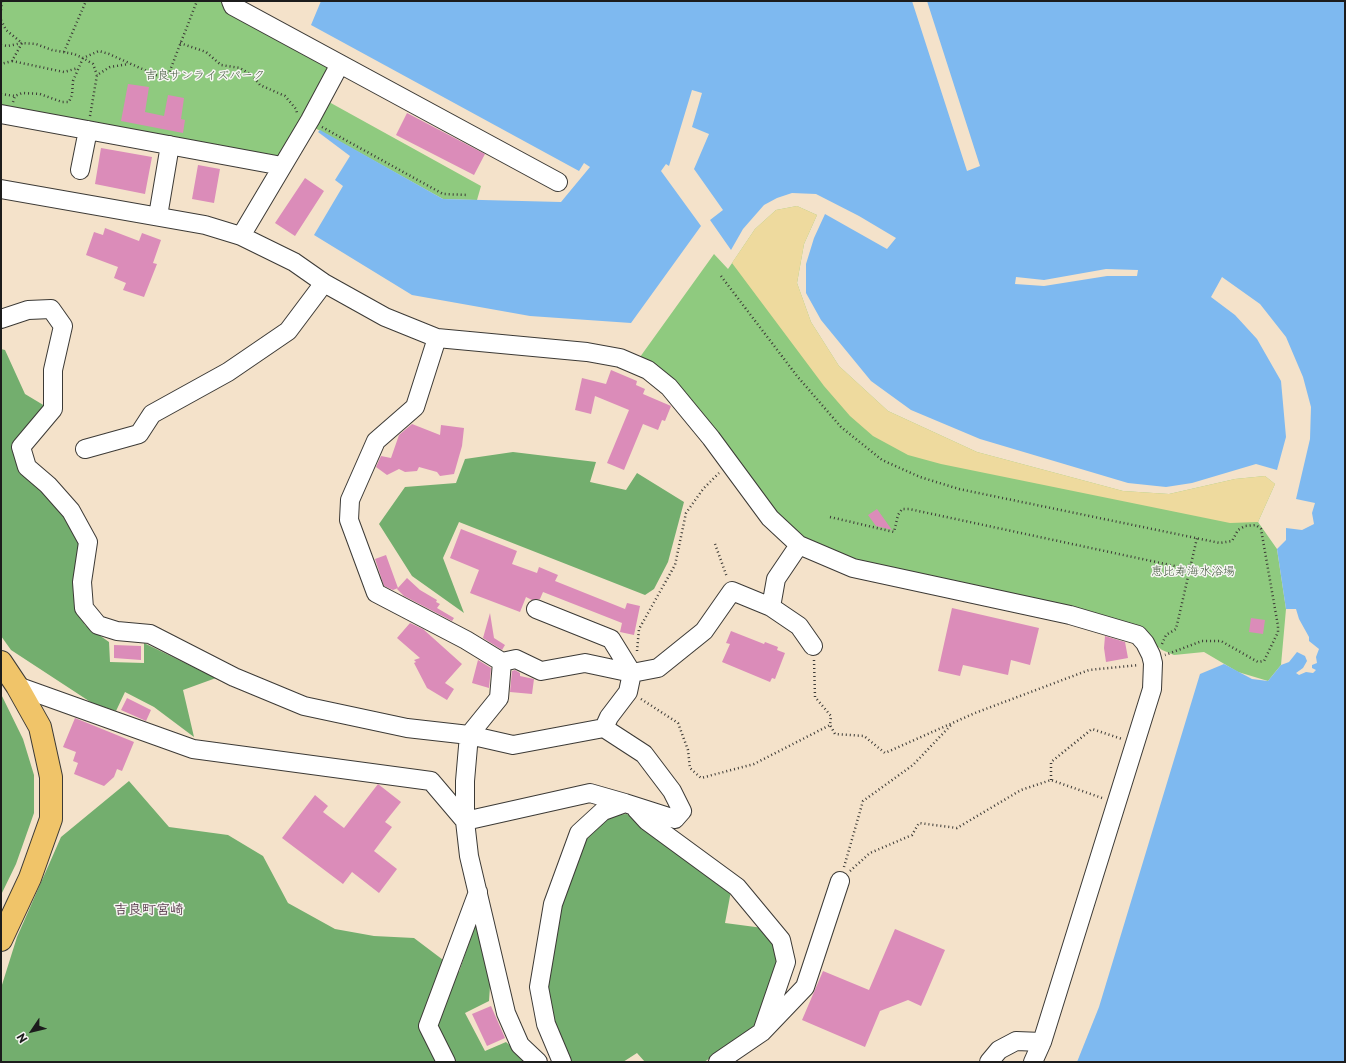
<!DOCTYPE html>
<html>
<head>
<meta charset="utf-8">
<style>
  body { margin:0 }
  #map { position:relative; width:1346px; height:1063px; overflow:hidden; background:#f4e2ca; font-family:"Playpen Sans",sans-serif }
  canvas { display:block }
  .frame { position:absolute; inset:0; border:2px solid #1c1c1c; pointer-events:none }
  .north { position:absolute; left:12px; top:1011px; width:40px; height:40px; -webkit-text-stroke:3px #f6f6f2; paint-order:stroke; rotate:235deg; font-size:11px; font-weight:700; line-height:16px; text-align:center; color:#1c1c1c }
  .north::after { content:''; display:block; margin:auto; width:14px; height:18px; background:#1c1c1c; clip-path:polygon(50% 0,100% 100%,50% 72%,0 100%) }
</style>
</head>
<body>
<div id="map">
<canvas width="1346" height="1063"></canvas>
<div class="frame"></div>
<div class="north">N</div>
</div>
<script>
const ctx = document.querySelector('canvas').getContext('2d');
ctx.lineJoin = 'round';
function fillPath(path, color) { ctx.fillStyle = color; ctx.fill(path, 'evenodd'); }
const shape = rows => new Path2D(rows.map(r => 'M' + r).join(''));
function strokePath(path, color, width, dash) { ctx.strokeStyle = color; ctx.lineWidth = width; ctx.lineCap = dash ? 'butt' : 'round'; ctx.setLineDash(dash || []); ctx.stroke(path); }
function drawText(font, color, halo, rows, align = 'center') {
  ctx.font = font + ' "Playpen Sans","Klee One",sans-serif'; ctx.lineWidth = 3; ctx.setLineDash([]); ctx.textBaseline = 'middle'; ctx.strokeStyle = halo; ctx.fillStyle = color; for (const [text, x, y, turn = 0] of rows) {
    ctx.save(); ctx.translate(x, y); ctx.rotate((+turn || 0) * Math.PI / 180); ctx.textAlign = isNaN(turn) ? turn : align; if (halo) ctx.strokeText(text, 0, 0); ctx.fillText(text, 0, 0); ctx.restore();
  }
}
fillPath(shape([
  [1,1,231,1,340,64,282,166,1,114],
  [329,102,481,186,477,200,443,199,315,128],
  [797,206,817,215,804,244,797,283,811,322,839,366,888,411,977,452,1123,491,1169,494,1235,479,1265,476,1275,484,1258,522,1277,549,1286,609,1281,665,1268,681,1238,672,1204,652,1174,655,1162,650,1148,639,1070,615,799,545,729,463,635,364,714,254,728,269,755,229,776,210]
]), '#8fca7f');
fillPath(shape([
  [1,349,5,350,25,394,45,406,15,446,65,515,81,545,76,609,85,625,109,642,110,662,144,663,144,643,216,678,183,690,194,737,154,707,125,692,116,711,92,703,11,650,1,636],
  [513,452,596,462,590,482,626,490,637,473,684,502,668,562,654,589,645,595,459,522,443,558,464,613,412,576,379,524,405,487,456,483,465,459],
  [1,694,23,739,34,775,34,813,16,864,1,895],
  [129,781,169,827,228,835,263,856,288,903,335,929,374,936,414,938,459,972,478,917,491,971,489,1001,465,1013,485,1051,506,1042,528,1062,1,1062,1,988,17,937,61,837],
  [627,814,731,891,725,923,763,928,775,943,778,964,756,1029,704,1062,645,1062,637,1053,623,1062,572,1062,553,1026,547,984,559,906,582,838,609,815]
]), '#73ae6e');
fillPath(shape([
  [797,206,817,215,804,244,797,283,811,322,839,366,888,411,977,452,1123,491,1169,494,1235,479,1265,476,1275,484,1258,522,1230,523,941,464,908,455,873,436,850,416,824,386,732,263,755,229,776,210]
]), '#eeda9e');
fillPath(shape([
  [321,1,1345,1,1345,1062,1077,1062,1099,1007,1200,674,1224,664,1252,679,1268,681,1281,665,1289,662,1297,652,1305,656,1307,661,1303,668,1296,673,1299,675,1306,672,1313,673,1316,670,1312,668,1312,665,1317,663,1316,657,1319,649,1309,641,1309,637,1299,619,1296,609,1286,609,1277,549,1286,540,1286,528,1302,530,1314,524,1312,513,1315,503,1296,499,1310,439,1311,407,1303,377,1286,337,1260,304,1222,277,1211,297,1235,315,1257,339,1281,381,1286,437,1277,470,1256,464,1192,483,1166,487,1128,483,980,439,911,410,871,381,821,320,806,293,806,264,814,238,825,214,887,249,896,238,859,216,816,194,792,193,777,198,764,205,743,229,731,250,710,220,723,210,694,169,709,134,692,127,702,93,692,90,669,166,666,164,661,171,701,226,631,323,530,316,412,295,314,235,343,186,335,180,350,156,318,132,320,130,443,199,561,202,590,167,584,163,579,171,311,25]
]), '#7eb9f0');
fillPath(shape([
  [912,1,927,1,980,166,967,171],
  [1106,269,1138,270,1137,276,1107,276,1044,286,1015,284,1016,277,1044,280]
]), '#f4e2ca');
fillPath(shape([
  [128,84,149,87,145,112,164,116,168,95,184,98,181,119,185,120,183,133,121,121],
  [407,113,485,154,474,175,396,135],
  [101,148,152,157,145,194,95,184],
  [198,165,220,169,214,203,192,199],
  [305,178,324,191,295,236,275,223],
  [105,228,139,241,142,233,161,240,153,263,157,264,144,297,123,290,126,283,114,278,118,267,86,255,94,232,103,235],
  [611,370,637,381,636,385,645,389,643,394,671,406,665,421,662,420,658,430,643,424,624,470,607,463,629,410,595,396,591,414,575,410,582,378,606,384],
  [412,424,440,435,441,425,464,428,462,446,454,474,440,476,437,472,419,467,417,471,405,472,399,469,387,475,376,467,381,456,391,458,399,435],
  [877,509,892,530,876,526,868,515],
  [461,529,517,551,512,564,537,573,539,567,558,575,555,581,625,609,627,603,640,606,634,635,620,632,622,623,543,592,540,599,532,600,526,597,520,612,470,593,479,570,450,558],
  [386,555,398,588,393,590,384,586,375,559],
  [407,578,420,590,437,600,436,602,440,604,437,608,454,618,452,621,404,596,397,589],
  [952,608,1039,628,1030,665,1011,660,1008,675,963,665,960,676,938,671],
  [490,613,494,638,505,645,502,650,483,638],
  [1251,618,1265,620,1263,634,1249,632],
  [410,623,423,629,462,664,445,683,454,689,447,700,427,688,414,663,416,662,414,660,420,658,397,638],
  [731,631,764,644,765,642,778,647,777,650,785,653,775,679,772,678,770,682,722,662,730,644,726,643],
  [1105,636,1125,642,1128,658,1106,662,1104,648],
  [114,645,141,646,141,660,114,658],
  [478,660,491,668,489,688,472,683],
  [515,670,520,673,520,676,534,679,532,694,510,692,512,671],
  [127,698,151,710,146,721,121,710],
  [75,718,134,742,122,771,117,769,114,777,104,786,74,774,78,763,73,761,76,752,63,747],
  [378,784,401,802,385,822,392,827,374,851,397,869,379,893,352,872,343,884,282,838,315,795,328,806,323,812,344,828],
  [895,929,945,950,921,1006,908,1000,880,1011,865,1047,802,1020,823,971,869,990],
  [491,1006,505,1038,487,1046,472,1014]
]), '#db8cb9');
const minor = shape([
  [231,1,233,6,558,182],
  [1,114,282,166],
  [80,170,88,130],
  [1,189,205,225,241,236,294,262,324,283,385,317,437,338,587,352,620,358,648,370,669,387,711,438,770,518,799,545,853,568,1070,615,1138,635,1145,643,1151,655,1153,663,1152,689,1042,1042,1033,1062],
  [158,216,170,145],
  [241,236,310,120,340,64],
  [1,319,28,310,51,309,63,326,53,370,53,409,21,447,27,467,48,485,71,511,88,542,82,582,84,608,98,625,117,631,150,634,234,677,304,706,407,728,469,735,513,745,604,728,644,754,672,791,682,811,675,819,625,803,603,811,579,833,553,904,539,987,546,1024,562,1062],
  [437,338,415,407,376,441,350,500,349,520,376,593,466,640,502,662,516,659,541,671,585,663,632,673,658,668,704,631,732,591,771,607,799,626,813,646],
  [85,449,139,434,152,414,228,372,288,331,324,283],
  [771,607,776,579,799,545],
  [536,609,611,639,632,673,628,692,609,717,604,728],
  [502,662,499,698,469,735,465,781,465,821,590,793,625,803],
  [17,686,193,749,431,781,465,821,469,856,506,1013,520,1045,538,1062],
  [636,809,647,821,737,887,781,940,786,962,762,1032],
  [446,1062,428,1026,478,892],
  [718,1062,762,1032,805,987,840,881],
  [989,1062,999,1050,1016,1041,1042,1042]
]);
const major = shape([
  [1,662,17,686,40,727,51,777,51,819,30,878,1,940]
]);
strokePath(minor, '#3c3a36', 20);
strokePath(major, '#3c3a36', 24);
strokePath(shape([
  [1,10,2,1],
  [1,20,6,30,22,43,12,61,1,64],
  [180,43,206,52,221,65,240,68,252,75,260,85,285,96,296,109,297,113],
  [1,45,8,46,22,43,36,44,52,50,74,54,83,58,99,51,109,54,160,77,169,73,197,1],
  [64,52,86,1],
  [12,61,64,72,78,68],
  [1,94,15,96],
  [13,102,15,96,22,93,40,94,62,102,69,102,72,95,73,81,83,58,93,64,97,75],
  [90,116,97,75,110,67,129,64],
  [322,127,443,194,468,195],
  [721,276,797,376,841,427,882,460,920,477,959,489,1220,543,1232,541,1238,530,1245,526,1256,525,1261,529,1278,626,1278,632,1264,661,1258,662,1221,641,1202,641,1165,655],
  [830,517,894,532,898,515,902,509,909,509,1184,568,1191,564,1197,538],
  [715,544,727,577],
  [1162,644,1166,635,1176,629,1191,564],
  [637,651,639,629,675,565,686,513,703,489,719,473],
  [814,660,815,697,831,716,830,725,835,734,864,736,885,753,975,713,1089,670,1139,665],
  [641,699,678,723,688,750,690,768,701,778,754,764,830,725],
  [1051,780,1051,762,1092,729,1122,739],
  [844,867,863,801,913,765,952,724],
  [850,871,870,853,912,835,919,823,957,828,1021,790,1051,780,1102,798]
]), '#3c3a36', 2.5, [1, 3]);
strokePath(minor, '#fff', 18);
strokePath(major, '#f0c469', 22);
drawText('12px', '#44593f', '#f6f6f2', [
  ["吉良サンライズパーク",205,76],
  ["恵比寿海水浴場",1193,572]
]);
drawText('bold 14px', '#5f4353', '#f6f6f2', [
  ["吉良町宮崎",149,910]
]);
</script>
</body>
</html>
